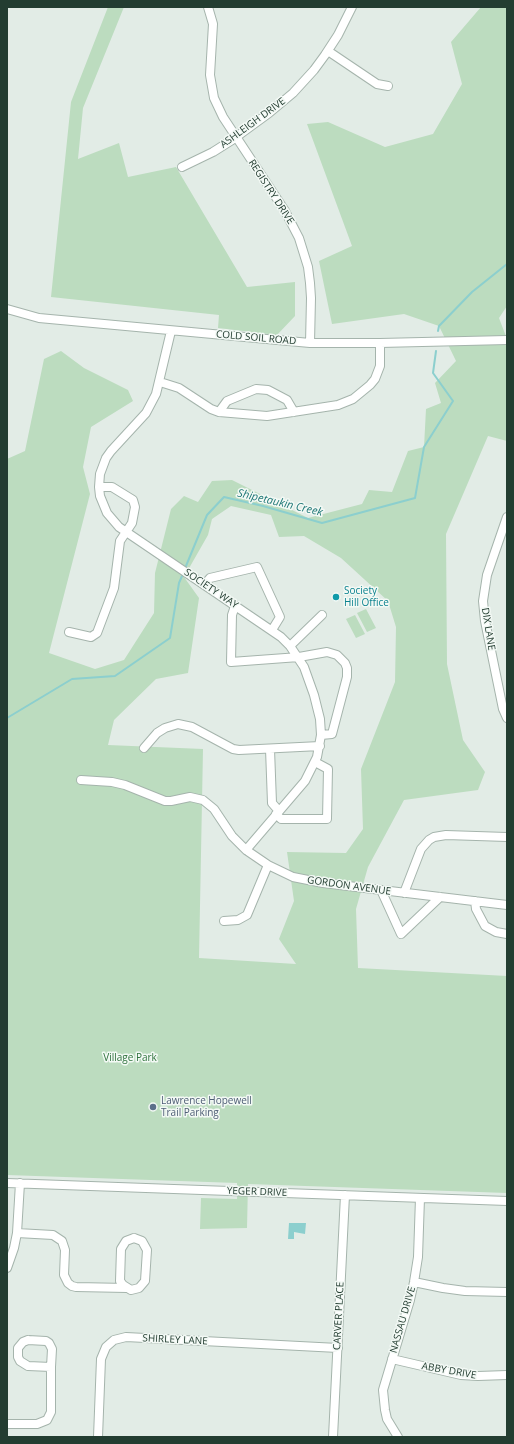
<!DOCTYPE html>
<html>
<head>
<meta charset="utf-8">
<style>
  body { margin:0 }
  #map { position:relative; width:514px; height:1444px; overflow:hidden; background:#e2ece6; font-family:"Open Sans",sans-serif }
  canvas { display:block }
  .frame { position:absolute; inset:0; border:8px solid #233d31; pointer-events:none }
</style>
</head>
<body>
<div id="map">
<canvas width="514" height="1444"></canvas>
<div class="frame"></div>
</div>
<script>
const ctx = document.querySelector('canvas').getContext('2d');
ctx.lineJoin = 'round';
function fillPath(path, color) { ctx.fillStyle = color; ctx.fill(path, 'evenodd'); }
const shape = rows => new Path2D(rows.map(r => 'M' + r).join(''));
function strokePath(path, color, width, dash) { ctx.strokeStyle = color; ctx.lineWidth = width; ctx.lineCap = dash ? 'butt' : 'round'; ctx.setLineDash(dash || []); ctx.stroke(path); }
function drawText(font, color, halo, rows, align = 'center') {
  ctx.font = font + ' "Open Sans",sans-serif'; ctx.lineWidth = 3; ctx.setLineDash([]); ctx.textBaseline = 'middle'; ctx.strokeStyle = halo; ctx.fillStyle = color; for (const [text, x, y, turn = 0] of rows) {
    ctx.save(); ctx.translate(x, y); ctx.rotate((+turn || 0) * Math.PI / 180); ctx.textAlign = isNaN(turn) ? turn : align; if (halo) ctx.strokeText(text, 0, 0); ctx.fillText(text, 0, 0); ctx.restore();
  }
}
fillPath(shape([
  [108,7,124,7,83,108,78,159,119,143,128,177,176,167,247,287,295,282,295,316,277,335,218,328,219,315,51,297,71,102],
  [481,7,507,7,507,306,499,318,507,339,507,441,488,436,446,534,447,664,463,740,485,772,478,790,404,800,368,867,356,909,358,968,507,976,507,1193,248,1184,247,1228,200,1229,201,1198,237,1199,237,1183,7,1175,7,459,25,451,44,359,61,351,84,368,128,390,133,401,91,427,83,467,90,494,49,653,95,669,124,660,154,613,155,573,171,509,184,496,198,502,212,481,232,480,308,518,362,504,369,490,392,492,408,451,424,447,426,409,441,403,435,383,456,361,439,326,404,314,332,324,319,261,352,246,307,124,328,122,385,147,433,134,462,84,451,42],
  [231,506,271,515,279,537,304,536,341,558,388,601,396,627,395,682,361,769,363,829,346,853,287,852,294,901,279,939,296,964,199,958,203,749,108,745,114,720,156,679,188,673,199,598,184,577,208,535,212,519],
  [366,609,376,628,367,632,357,613],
  [355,615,365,634,356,638,346,619]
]), '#bcdcbf');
fillPath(shape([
  [289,1223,306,1223,305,1234,294,1232,294,1239,288,1239]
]), '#8ccfce');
strokePath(shape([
  [438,331,439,326,472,292,507,264],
  [186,566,207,515,224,497,263,506,322,523,415,498,424,447,453,401,433,373,436,351],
  [7,718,72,679,115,676,170,638,179,583,182,576]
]), '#8ccfce', 2);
const minor = shape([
  [208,7,213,24,210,75,214,98,223,117,285,211,299,238,308,267,310,283,311,298,310,343],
  [328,51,377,84,388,86],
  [182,167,213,152,232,140,269,113,293,93,314,70,325,55,338,35,352,7],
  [7,309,39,318,310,343,380,343,507,340],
  [171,331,156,394,146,413,111,451,106,458,100,474,99,487,100,496,107,513,119,527,281,637,290,646,304,667,314,695,320,719,321,735,317,757,305,781,246,850],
  [160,382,179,388,211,409,219,412,267,416,338,405,353,399,370,385,375,379,380,366,380,343],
  [219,412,227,401,256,389,268,390,287,400,294,412],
  [507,517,487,575,483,601,485,621,503,709,507,718],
  [204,585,210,578,257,567,280,617,272,630],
  [235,606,232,615,231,662,299,657,327,652,337,655,345,663,347,668,347,677,332,734,321,735],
  [69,632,91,637,97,633,114,588,120,541,132,523,135,507,133,500,112,487,99,487],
  [290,646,322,615],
  [144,748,157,733,165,728,178,724,192,727,233,749,239,750,320,746],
  [270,749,272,803,279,811],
  [81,780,112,782,125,785,165,801,171,801,190,797,203,800,214,809,232,836,246,850,268,865,293,877,323,883,507,905],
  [276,814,281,819,327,819,328,769,315,762],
  [381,890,401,934,440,897],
  [404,893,421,849,429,840,434,837,446,835,507,837],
  [475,901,476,909,485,926,496,932,507,934],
  [224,921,238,920,247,915,268,865],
  [7,1183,507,1201],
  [17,1233,53,1235,62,1241,65,1250,64,1275,68,1283,72,1286,76,1287,127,1288],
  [134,1238,142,1241,147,1250,145,1281,139,1288,131,1290,123,1285,120,1281,121,1249,126,1241,134,1238],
  [7,1268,14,1248,17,1233,20,1183],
  [414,1282,443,1288,465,1291,507,1292],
  [28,1340,46,1341,49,1343,52,1349,51,1367,28,1366,20,1361,18,1357,18,1348,23,1342,28,1340],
  [392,1359,461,1375,478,1376,507,1375],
  [7,1424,37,1424,47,1420,51,1412,51,1367],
  [98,1437,101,1359,106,1347,114,1340,126,1337,338,1348],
  [333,1437,345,1195],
  [398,1437,387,1419,385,1410,383,1390,410,1300,414,1282,418,1257,420,1198]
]);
strokePath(minor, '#a5b4ac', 10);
strokePath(minor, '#fff', 8);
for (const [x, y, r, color] of [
  [336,597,4,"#0f9aa8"],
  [153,1107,4,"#5c6f8a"]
]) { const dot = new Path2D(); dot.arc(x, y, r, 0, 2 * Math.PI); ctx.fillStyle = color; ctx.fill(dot); strokePath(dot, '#f3f9f5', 1.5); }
drawText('10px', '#233d31', '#f3f9f5', [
  ["ASHLEIGH DRIVE",253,123,-36],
  ["REGISTRY DRIVE",271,192,57],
  ["COLD SOIL ROAD",256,338,5],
  ["SOCIETY WAY",211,589,34],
  ["DIX LANE",488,629,81],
  ["GORDON AVENUE",349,886,8],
  ["YEGER DRIVE",257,1192,2],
  ["CARVER PLACE",339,1316,-87],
  ["NASSAU DRIVE",403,1320,-74],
  ["SHIRLEY LANE",175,1340,3],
  ["ABBY DRIVE",449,1371,10]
]);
drawText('10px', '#0d838f', '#f3f9f5', [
  ["Society",344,591],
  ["Hill Office",344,603]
], 'left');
drawText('10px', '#2e723c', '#f3f9f5', [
  ["Village Park",130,1058]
]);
drawText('10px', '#4e5e75', '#f3f9f5', [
  ["Lawrence Hopewell",161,1101],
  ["Trail Parking",161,1113]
], 'left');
drawText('italic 11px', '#1e7776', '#f3f9f5', [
  ["Shipetaukin Creek",280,503,13]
]);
</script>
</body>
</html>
